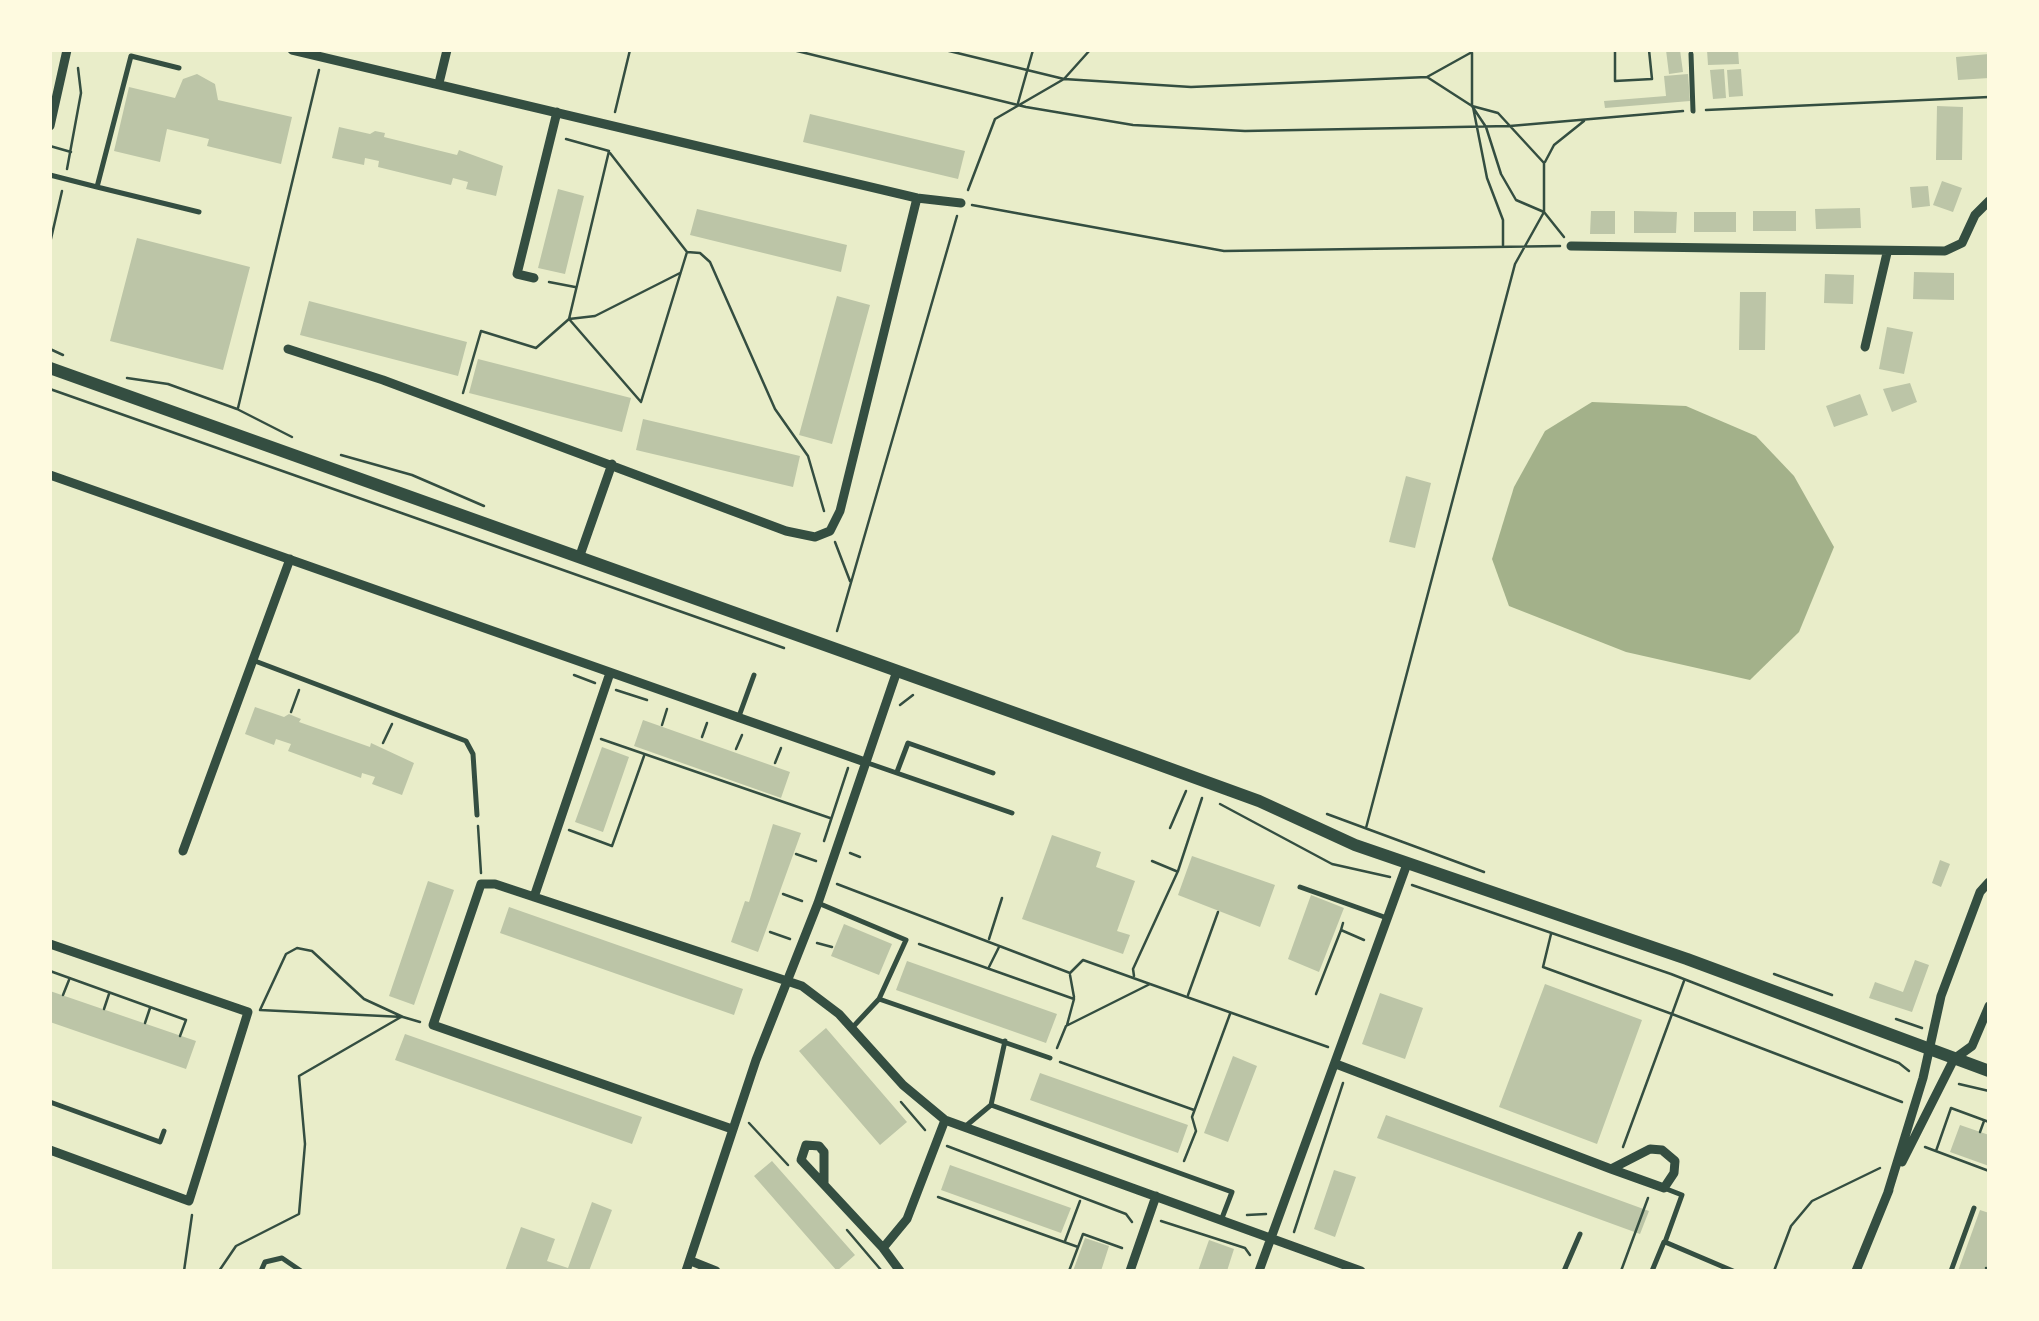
<!DOCTYPE html>
<html>
<head>
<meta charset="utf-8">
<style>
  body { margin:0 }
  #map { position:relative; width:2039px; height:1321px; overflow:hidden; background:#e9edc9; font-family:Figtree,sans-serif }
  canvas { display:block }
  .frame { position:absolute; inset:0; border:52px solid #fefae0; pointer-events:none }
</style>
</head>
<body>
<div id="map">
<canvas width="2039" height="1321"></canvas>
<div class="frame"></div>
</div>
<script>
const ctx = document.querySelector('canvas').getContext('2d');
ctx.lineJoin = 'round';
function fillPath(path, color) { ctx.fillStyle = color; ctx.fill(path, 'evenodd'); }
const shape = rows => new Path2D(rows.map(r => 'M' + r).join(''));
function strokePath(path, color, width, dash) { ctx.strokeStyle = color; ctx.lineWidth = width; ctx.lineCap = dash ? 'butt' : 'round'; ctx.setLineDash(dash || []); ctx.stroke(path); }
fillPath(shape([
  [1592,402,1686,406,1756,436,1794,476,1834,547,1799,632,1750,680,1626,652,1509,606,1492,559,1514,487,1545,431]
]), '#a3b18a');
fillPath(shape([
  [1666,50,1680,50,1683,72,1669,74],
  [1707,50,1738,50,1739,64,1708,65],
  [1989,54,1989,78,1958,80,1956,57],
  [1724,69,1726,98,1713,99,1710,70],
  [1741,69,1743,96,1729,97,1727,70],
  [197,74,215,84,218,100,292,117,281,164,207,146,209,139,167,129,160,162,114,151,129,87,175,98,183,79],
  [1688,74,1690,101,1605,108,1604,101,1666,96,1664,76],
  [1937,106,1963,107,1962,160,1936,160],
  [810,114,965,151,958,179,803,142],
  [339,127,370,134,375,131,385,133,384,137,457,155,459,150,503,166,496,196,466,189,468,182,453,178,451,185,378,167,379,161,365,158,364,165,332,158],
  [1942,181,1962,188,1953,212,1933,205],
  [1928,186,1930,206,1912,208,1910,187],
  [558,189,584,196,565,274,538,268],
  [1860,208,1861,228,1816,229,1815,209],
  [697,209,847,245,841,272,690,235],
  [1591,211,1615,211,1615,234,1590,234],
  [1634,211,1677,212,1676,233,1634,233],
  [1753,211,1796,211,1796,231,1753,231],
  [1694,212,1736,212,1736,232,1694,232],
  [137,238,250,267,223,370,110,341],
  [1914,272,1954,273,1954,300,1913,299],
  [1825,274,1854,275,1853,304,1824,303],
  [1740,292,1766,292,1765,350,1739,350],
  [837,296,870,305,832,444,799,435],
  [309,301,467,342,458,376,300,335],
  [1887,327,1913,332,1904,374,1879,369],
  [478,359,631,398,622,432,469,393],
  [1910,383,1917,402,1892,412,1883,389],
  [1860,394,1868,415,1834,427,1826,406],
  [643,419,800,456,793,487,636,450],
  [1406,476,1431,483,1415,548,1389,542],
  [255,707,284,717,289,714,301,719,299,722,370,747,371,743,414,763,402,795,372,784,375,777,362,773,361,778,288,751,291,744,276,739,274,745,245,734],
  [643,720,790,772,781,798,634,746],
  [602,747,629,757,603,832,575,822],
  [773,824,801,833,758,952,731,942,745,901,749,902],
  [1052,835,1101,852,1096,867,1135,881,1117,931,1130,935,1123,954,1022,919],
  [1192,856,1275,885,1260,927,1178,895],
  [1940,860,1950,864,1941,887,1932,883],
  [428,881,454,890,414,1005,389,996],
  [1311,895,1344,908,1319,972,1288,959],
  [509,907,743,989,734,1015,500,933],
  [844,924,892,944,879,975,831,956],
  [1915,960,1929,965,1912,1012,1869,998,1875,982,1903,992],
  [907,961,1057,1014,1046,1043,896,990],
  [1545,984,1642,1020,1597,1144,1499,1107],
  [50,991,196,1041,186,1069,50,1022],
  [1380,993,1423,1008,1405,1059,1362,1044],
  [826,1028,907,1122,880,1145,799,1051],
  [405,1034,642,1117,632,1144,395,1060],
  [1233,1056,1257,1066,1228,1142,1204,1133],
  [1040,1073,1188,1125,1178,1153,1030,1100],
  [1386,1115,1649,1211,1640,1234,1377,1138],
  [1960,1125,1989,1135,1989,1166,1950,1152],
  [772,1161,855,1255,837,1271,754,1176],
  [950,1165,1071,1208,1061,1233,941,1190],
  [1334,1170,1356,1177,1335,1237,1314,1229],
  [592,1202,612,1210,589,1271,505,1271,521,1227,555,1239,547,1261,568,1268],
  [1980,1210,1989,1213,1989,1261,1985,1271,1958,1271],
  [1085,1238,1109,1246,1101,1271,1073,1271],
  [1209,1240,1234,1249,1227,1271,1198,1271]
]), '#bcc5a7');
strokePath(shape([
  [793,50,1026,107,1133,125,1245,131,1510,126,1683,111],
  [945,50,1064,79,1191,87,1427,77,1472,52],
  [1472,50,1472,106,1498,113,1544,163,1544,212,1564,237],
  [1615,50,1615,81,1652,79,1649,50],
  [1018,103,1033,50],
  [1473,107,1487,178,1503,220,1503,245],
  [1706,110,1989,97],
  [615,112,630,50],
  [566,139,609,151,569,319,641,402,687,252,700,253,710,262,775,409,808,456,824,511],
  [50,146,71,152],
  [610,153,687,252],
  [1545,162,1554,145,1584,121],
  [67,169,81,93,78,68],
  [968,190,995,119,1064,79,1090,50],
  [972,205,1224,251,1560,246],
  [50,243,62,191],
  [549,282,575,287],
  [50,349,63,355],
  [127,378,168,384,237,409,292,437],
  [50,389,784,648],
  [463,393,481,331,536,348,569,319,595,316,680,273],
  [238,408,319,70],
  [341,455,412,475,484,506],
  [835,542,850,581],
  [837,631,957,216],
  [574,675,595,683],
  [616,690,647,700],
  [900,705,913,695],
  [291,712,299,690],
  [662,725,667,709],
  [702,737,707,723],
  [601,739,830,818],
  [383,743,392,724],
  [736,749,742,735],
  [775,763,781,748],
  [1220,804,1332,864,1390,877],
  [1327,814,1484,872],
  [478,826,481,873],
  [1170,828,1186,791],
  [1366,828,1515,264,1544,212,1516,200,1501,174,1486,127,1472,106,1427,77],
  [569,830,612,846,644,756],
  [824,841,848,768],
  [850,853,860,857],
  [796,854,816,861],
  [1152,861,1176,871],
  [837,884,1070,973,1083,960,1150,984],
  [1412,885,1671,974,1899,1063,1909,1071],
  [783,894,802,901],
  [1343,923,1341,930,1364,940],
  [770,932,790,939],
  [1551,934,1543,967,1672,1014,1623,1147],
  [989,939,1002,898],
  [817,943,832,947],
  [919,944,1074,999,1067,1025],
  [989,967,999,947],
  [50,971,186,1020,180,1036],
  [1774,974,1832,995],
  [1070,975,1074,997],
  [1134,976,1133,969,1178,871,1202,798],
  [1684,981,1672,1014,1902,1102],
  [1316,994,1341,930],
  [63,995,69,980],
  [1188,995,1218,912],
  [104,1009,109,994],
  [403,1017,364,999,312,951,297,948,286,954,260,1010,403,1017,420,1022],
  [1896,1019,1922,1028],
  [145,1023,150,1008],
  [1057,1048,1066,1026,1150,984,1328,1047],
  [1060,1062,1194,1110],
  [1959,1084,1989,1091],
  [901,1102,925,1130],
  [749,1123,788,1165],
  [1980,1132,1984,1121],
  [947,1146,1126,1214,1132,1222],
  [1925,1147,1989,1171],
  [1936,1151,1951,1108,1989,1122],
  [1184,1161,1196,1131,1192,1117,1230,1014],
  [938,1197,1078,1247],
  [1247,1215,1266,1214],
  [1161,1221,1245,1248,1250,1255],
  [847,1230,881,1270],
  [1294,1232,1343,1083],
  [1065,1241,1080,1201],
  [1986,1268,1989,1269],
  [184,1271,192,1215],
  [219,1271,236,1246,299,1214,305,1144,299,1076,401,1017],
  [1069,1271,1083,1234,1122,1248],
  [1621,1271,1648,1198],
  [1774,1271,1791,1226,1812,1201,1880,1168]
]), '#344e41', 2.5);
strokePath(shape([
  [1691,54,1693,111],
  [50,175,97,187,131,56,179,68],
  [97,187,199,212],
  [255,661,466,741,473,754,477,815],
  [738,719,754,675],
  [865,762,1012,813],
  [897,772,908,743,993,773],
  [1300,887,1387,918],
  [818,903,906,940,879,999,851,1029],
  [879,999,1050,1058],
  [1005,1041,991,1105,1232,1192,1222,1218],
  [50,1102,160,1142,164,1131],
  [967,1125,991,1105],
  [1664,1188,1682,1195,1665,1242,1733,1271],
  [261,1271,265,1262,282,1258,301,1271],
  [1564,1271,1580,1234],
  [1652,1271,1664,1242],
  [1951,1271,1974,1208]
]), '#344e41', 5);
strokePath(shape([
  [292,50,917,198,961,203],
  [439,83,447,50],
  [50,126,67,50],
  [1571,246,1945,251,1962,243,1975,215,1989,201],
  [534,278,517,274,557,112],
  [1865,347,1887,253],
  [288,349,383,380,786,531,815,537,830,531,840,511,917,198],
  [50,475,865,762],
  [579,558,612,464],
  [183,851,290,559],
  [534,897,610,673],
  [50,944,248,1012,189,1201,50,1150],
  [1336,1064,1611,1169,1664,1188,1674,1173,1675,1161,1662,1150,1650,1149,1611,1169],
  [732,1129,433,1025,481,884,495,884,802,986,839,1014,903,1085,945,1120,1361,1271],
  [1902,1162,1954,1059,1972,1046,1989,1006],
  [824,1183,824,1152,819,1146,806,1145,801,1160,883,1248,907,1219,945,1120],
  [1888,1192,1923,1078,1941,996,1980,892,1989,882],
  [883,1248,900,1271],
  [691,1261,716,1271],
  [686,1271,756,1060,818,903,897,671],
  [1130,1271,1156,1196],
  [1259,1271,1407,864],
  [1856,1271,1889,1190]
]), '#344e41', 9);
strokePath(shape([
  [50,368,1138,757,1259,801,1355,845,1687,959,1989,1071]
]), '#344e41', 12);
</script>
</body>
</html>
